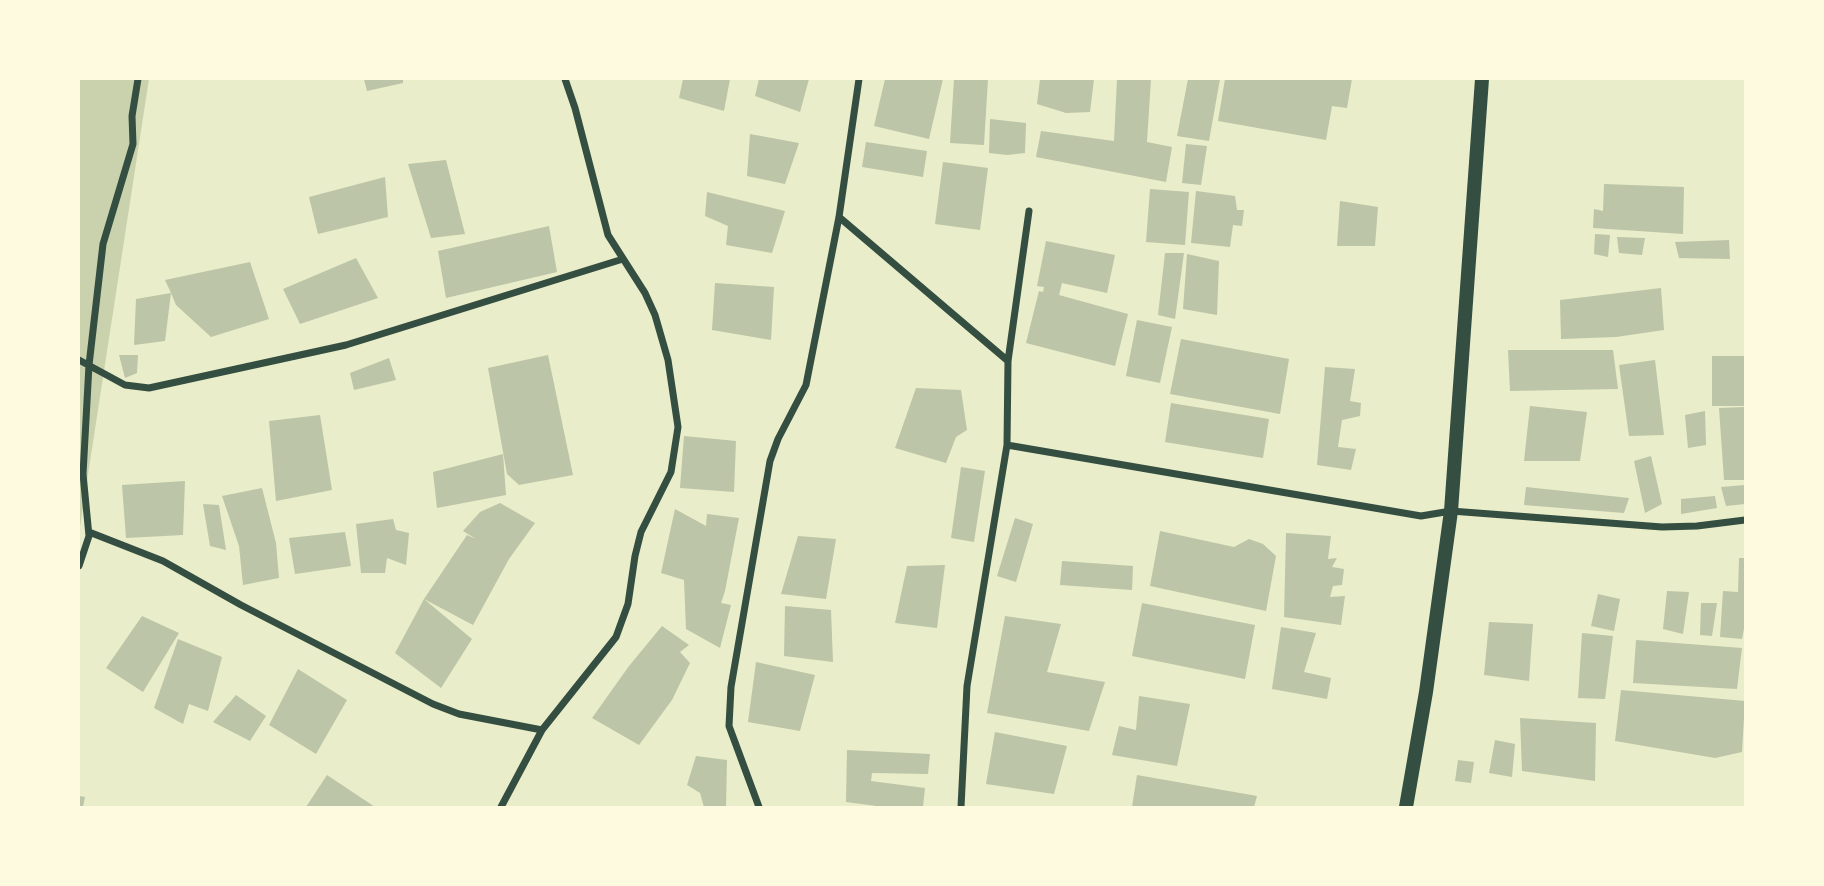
<!DOCTYPE html>
<html>
<head>
<meta charset="utf-8">
<style>
  body { margin:0 }
  #map { position:relative; width:1824px; height:886px; overflow:hidden; background:#e9edc9; font-family:"Fira Sans Condensed",sans-serif }
  canvas { display:block }
  .frame { position:absolute; inset:0; border:80px solid #fefae0; pointer-events:none }
</style>
</head>
<body>
<div id="map">
<canvas width="1824" height="886"></canvas>
<div class="frame"></div>
</div>
<script>
const ctx = document.querySelector('canvas').getContext('2d');
ctx.lineJoin = 'round';
function fillPath(path, color) { ctx.fillStyle = color; ctx.fill(path, 'evenodd'); }
const shape = rows => new Path2D(rows.map(r => 'M' + r).join(''));
function strokePath(path, color, width, dash) { ctx.strokeStyle = color; ctx.lineWidth = width; ctx.lineCap = dash ? 'butt' : 'round'; ctx.setLineDash(dash || []); ctx.stroke(path); }
fillPath(shape([
  [79,79,149,79,79,533]
]), '#cad2ad');
fillPath(shape([
  [364,79,403,79,403,83,367,91],
  [683,79,730,79,724,111,679,98],
  [759,79,809,79,800,112,755,96],
  [885,79,943,79,929,139,874,126],
  [954,79,988,79,984,145,950,143],
  [1040,79,1094,79,1090,112,1066,113,1037,104],
  [1117,79,1151,79,1147,142,1172,147,1166,182,1036,157,1041,131,1114,141],
  [1188,79,1220,79,1209,141,1177,136],
  [1225,79,1352,79,1347,108,1332,106,1326,140,1218,121],
  [990,119,1026,123,1025,153,1007,155,989,153],
  [750,134,799,143,785,184,747,176],
  [866,142,927,151,923,177,862,167],
  [1186,144,1207,146,1201,185,1182,183],
  [446,160,465,234,431,238,408,164],
  [943,162,988,168,980,230,935,224],
  [385,177,388,217,318,234,309,197],
  [1604,184,1684,187,1683,234,1593,228,1594,209,1603,211],
  [1150,189,1189,192,1185,245,1146,242],
  [1196,191,1235,196,1237,210,1244,210,1242,226,1233,225,1230,247,1191,243],
  [707,192,785,211,772,253,726,245,728,226,705,216],
  [1340,201,1378,207,1375,246,1337,246],
  [549,226,557,272,446,298,438,251],
  [1595,234,1610,235,1608,257,1594,254],
  [1617,237,1645,238,1642,255,1619,253],
  [1729,240,1730,259,1679,258,1675,242],
  [1046,241,1115,255,1107,293,1062,283,1059,295,1128,314,1115,366,1026,343,1039,291,1043,292,1044,287,1037,286],
  [1165,253,1184,253,1175,319,1158,315],
  [1187,254,1219,261,1217,315,1183,309],
  [356,258,378,298,300,324,283,289],
  [250,262,269,319,211,337,176,305,171,293,165,341,134,345,136,299,171,293,165,280],
  [715,283,774,287,771,340,712,330],
  [1661,288,1664,330,1616,337,1561,339,1560,300],
  [1137,320,1172,327,1160,383,1126,376],
  [1181,339,1289,359,1280,414,1170,394],
  [1508,350,1613,350,1618,389,1510,391],
  [119,355,138,355,137,373,125,378],
  [548,355,573,475,519,485,507,474,488,368],
  [1712,356,1745,356,1745,406,1712,406],
  [389,358,396,380,354,390,350,373],
  [1655,360,1664,435,1629,436,1619,365],
  [1325,367,1355,369,1350,401,1361,403,1360,416,1342,420,1338,447,1356,449,1351,470,1317,465],
  [916,388,961,390,967,430,956,437,946,463,895,448],
  [1171,403,1269,419,1263,458,1165,442],
  [1530,406,1587,412,1580,461,1524,461],
  [1745,407,1744,480,1724,480,1719,408],
  [1705,411,1706,445,1688,448,1685,415],
  [320,415,332,490,276,501,269,421],
  [684,436,736,441,734,492,680,488],
  [503,454,506,495,437,508,433,472],
  [1651,456,1662,504,1645,513,1634,461],
  [961,467,985,471,974,542,951,538],
  [185,481,183,535,126,538,122,485],
  [1745,485,1745,504,1726,506,1721,487],
  [1526,487,1629,498,1624,513,1524,505],
  [262,488,276,543,279,578,243,585,239,546,222,496],
  [1715,496,1717,508,1681,514,1681,499],
  [500,503,535,523,509,559,473,625,424,599,467,535,476,539,463,531,480,512],
  [203,504,219,505,226,550,210,546],
  [675,509,706,526,707,514,739,518,725,591,721,603,731,605,720,648,686,629,684,580,661,573],
  [1015,518,1033,524,1016,582,997,576],
  [393,519,396,530,409,533,406,565,387,558,385,573,361,573,356,524],
  [1160,531,1234,547,1249,539,1263,544,1276,556,1266,611,1150,586],
  [345,532,351,566,295,574,289,538],
  [1286,533,1331,536,1328,559,1337,558,1332,567,1344,569,1342,585,1333,586,1330,597,1345,596,1341,625,1284,617],
  [798,536,836,539,826,599,781,594],
  [1739,558,1745,558,1745,623,1742,639,1720,637,1723,591,1738,592],
  [1062,561,1133,566,1132,590,1060,585],
  [945,565,937,628,895,623,907,566],
  [1667,591,1689,592,1683,634,1663,629],
  [1598,594,1620,599,1614,631,1591,626],
  [424,599,472,639,441,688,395,653],
  [1142,603,1255,625,1245,679,1132,656],
  [1701,603,1717,603,1712,636,1700,635],
  [785,606,831,610,833,662,784,656],
  [142,616,179,633,143,692,106,668],
  [1005,616,1061,624,1047,672,1105,682,1089,731,987,713],
  [1489,622,1533,624,1529,681,1484,675],
  [662,626,689,645,680,652,690,663,672,700,639,745,592,718,629,666],
  [1281,627,1316,633,1304,672,1331,678,1327,699,1272,689],
  [1582,633,1613,636,1605,699,1578,698],
  [178,639,222,657,208,711,189,704,183,724,154,708],
  [1636,640,1742,648,1737,689,1633,683],
  [756,662,815,675,800,731,748,722],
  [298,669,347,700,316,754,269,725],
  [1621,690,1745,701,1742,752,1715,758,1615,741],
  [236,695,266,716,250,741,213,722],
  [1139,696,1190,704,1177,766,1112,755,1119,726,1136,730],
  [1520,718,1596,723,1595,781,1522,771],
  [995,732,1067,746,1054,794,986,784],
  [1495,740,1515,744,1512,777,1489,773],
  [847,750,930,754,928,774,872,773,871,781,925,788,923,807,884,807,846,802],
  [696,756,727,760,726,807,704,807,700,793,687,785],
  [1458,760,1474,762,1471,783,1455,781],
  [327,775,375,807,306,807],
  [1137,775,1257,796,1254,807,1132,807],
  [79,796,85,797,83,807,79,807]
]), '#bcc5a7');
strokePath(shape([
  [839,217,1008,361],
  [79,360,125,385,149,388,346,345,623,259],
  [1007,445,1421,516,1451,511,1662,527,1697,526,1745,520],
  [89,532,163,561,241,605,433,704,459,714,542,730],
  [79,566,89,536,83,474,89,365,103,244,133,144,132,116,138,79],
  [501,807,542,730,616,637,628,604,635,556,641,532,671,472,678,427,668,360,655,315,645,293,608,235,575,108,565,79],
  [759,807,729,726,731,687,770,461,778,439,806,385,839,217,859,79],
  [961,807,967,686,1007,445,1008,361,1029,211]
]), '#344e41', 7);
strokePath(shape([
  [1406,807,1426,692,1451,511,1482,79]
]), '#344e41', 14);
</script>
</body>
</html>
